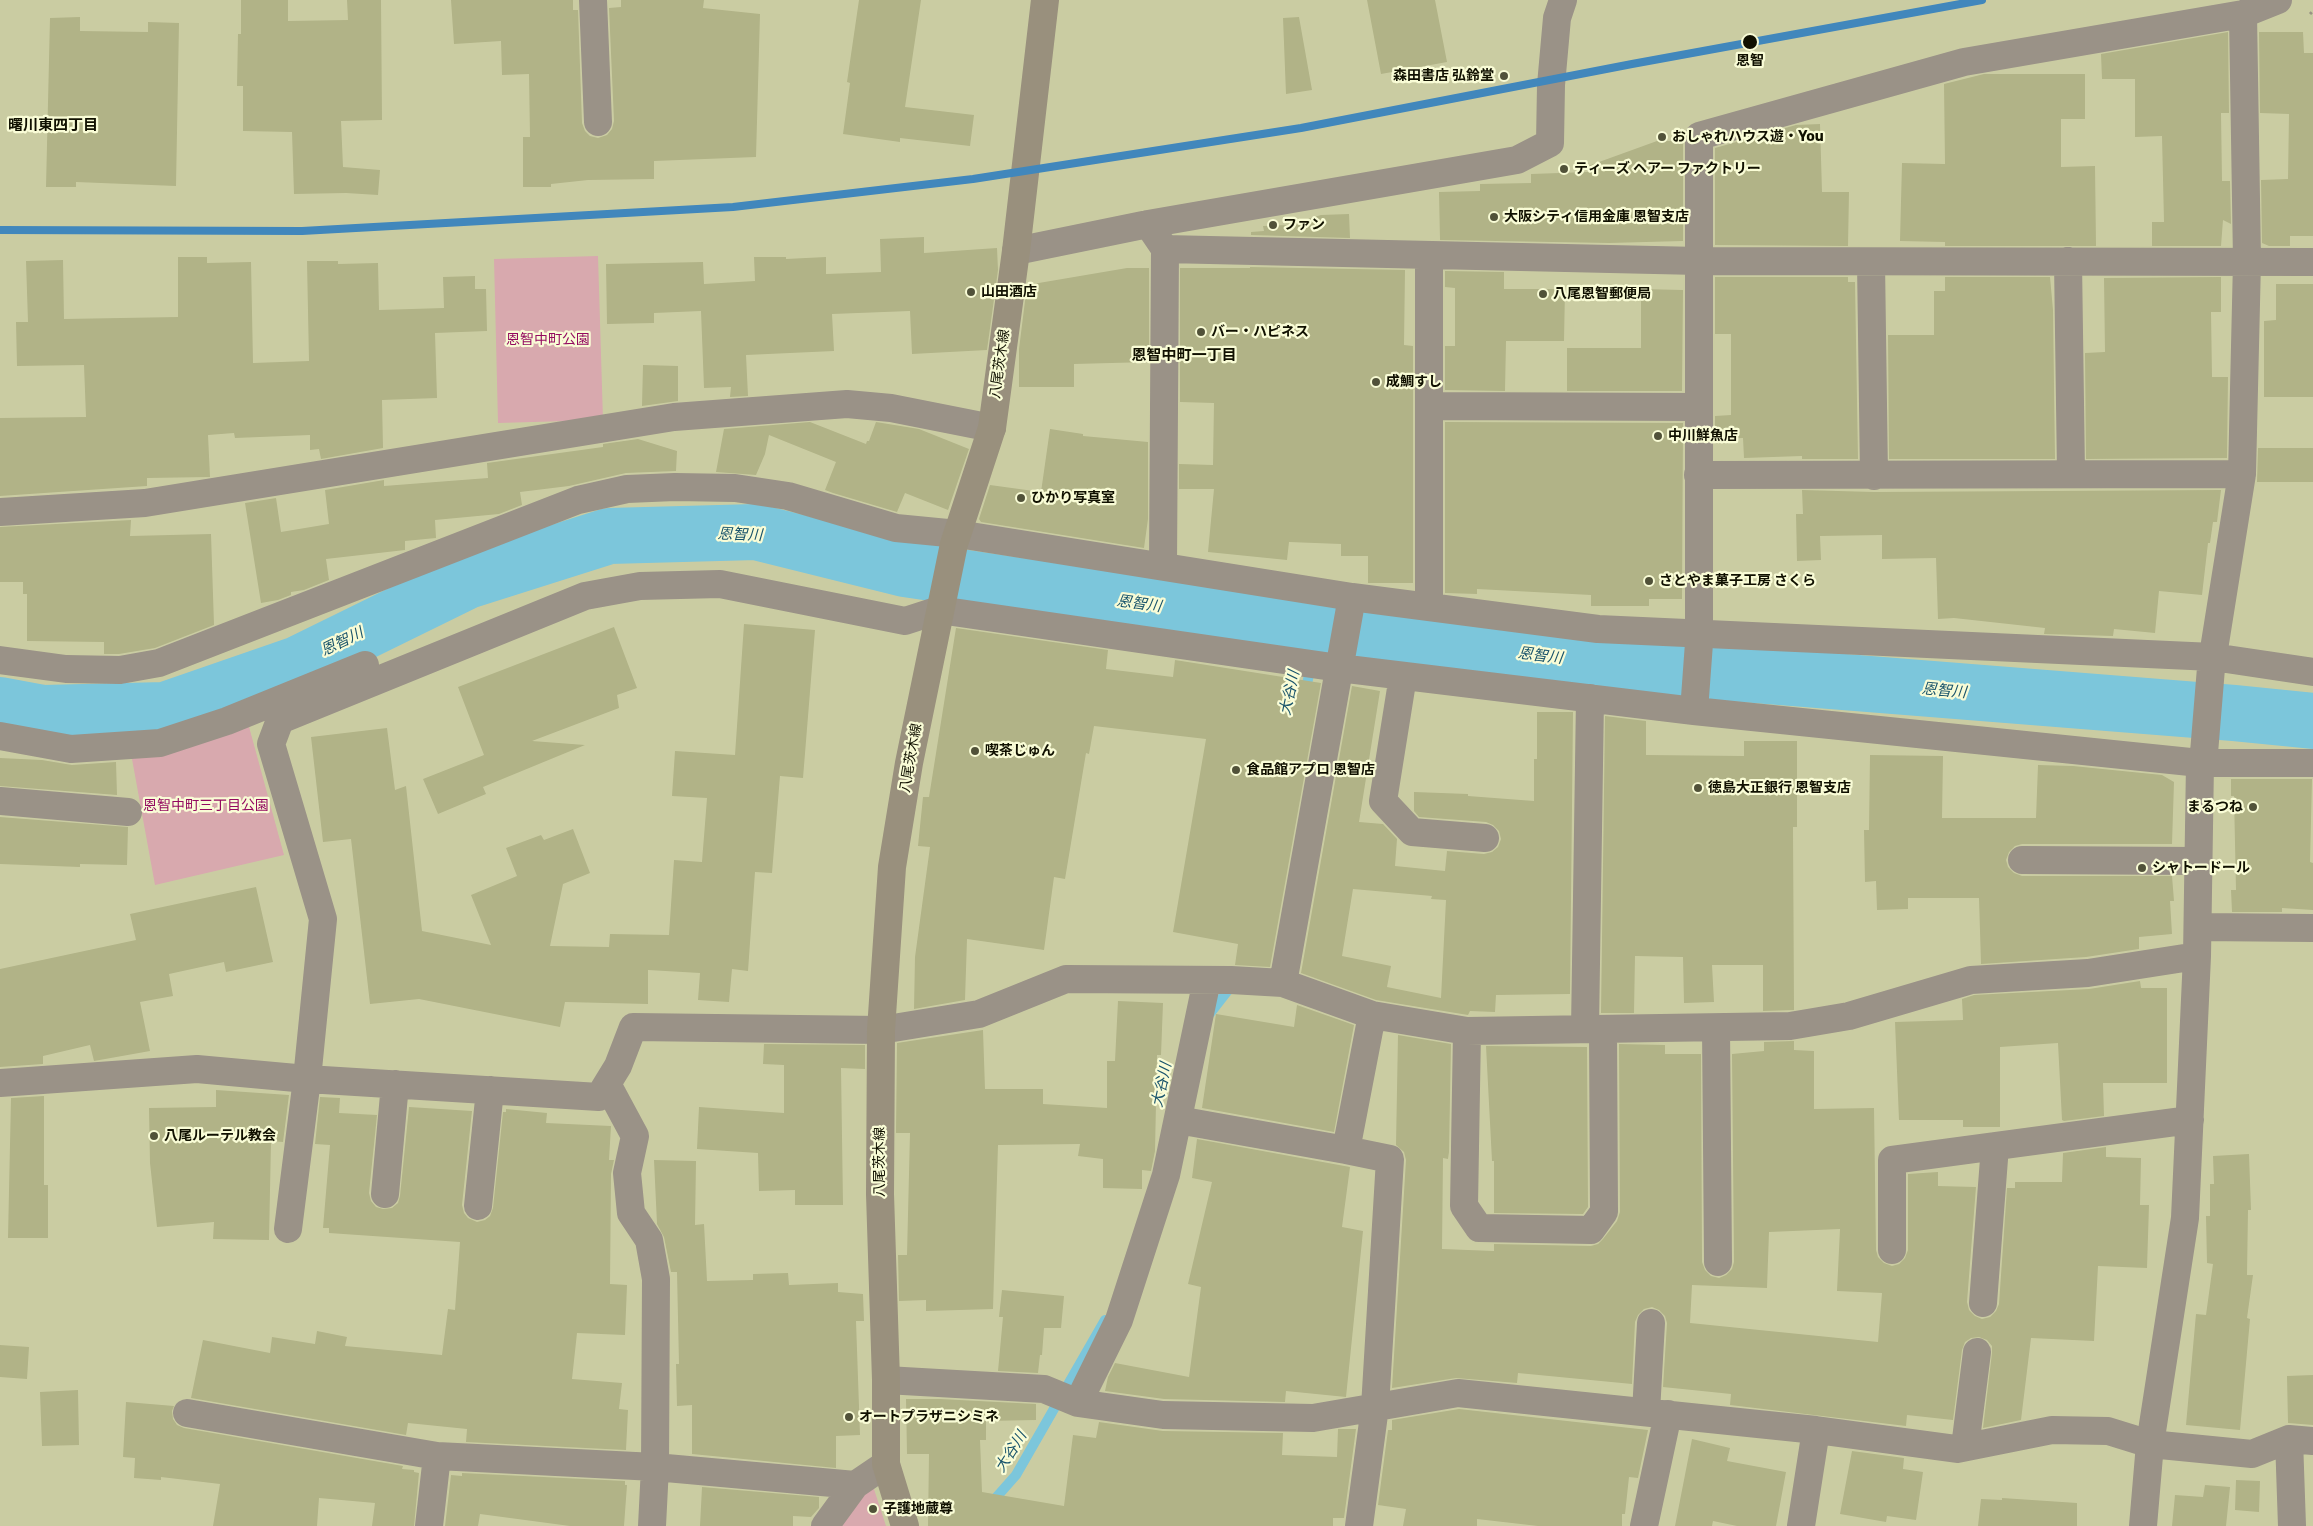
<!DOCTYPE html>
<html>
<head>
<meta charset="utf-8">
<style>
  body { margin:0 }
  canvas { display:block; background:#cacca2 }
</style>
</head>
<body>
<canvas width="2313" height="1526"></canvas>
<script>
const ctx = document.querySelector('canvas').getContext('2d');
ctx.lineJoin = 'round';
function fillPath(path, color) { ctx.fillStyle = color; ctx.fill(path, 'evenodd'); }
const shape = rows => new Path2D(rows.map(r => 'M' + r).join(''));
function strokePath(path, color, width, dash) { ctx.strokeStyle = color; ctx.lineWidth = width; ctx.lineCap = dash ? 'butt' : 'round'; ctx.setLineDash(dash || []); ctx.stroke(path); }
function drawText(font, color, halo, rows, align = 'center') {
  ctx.font = font + ' Rubik,"Noto Sans JP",sans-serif'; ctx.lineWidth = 4.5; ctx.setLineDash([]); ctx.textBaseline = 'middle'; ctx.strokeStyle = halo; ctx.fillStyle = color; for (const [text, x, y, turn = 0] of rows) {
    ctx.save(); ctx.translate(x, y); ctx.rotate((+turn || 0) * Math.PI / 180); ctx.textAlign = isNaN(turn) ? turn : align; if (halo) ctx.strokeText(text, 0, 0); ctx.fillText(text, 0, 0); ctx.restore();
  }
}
fillPath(shape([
  [598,256,603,420,498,423,494,259],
  [248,723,284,855,155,885,132,759],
  [872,1483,886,1526,837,1526]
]), '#d8a9ae');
strokePath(shape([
  [1305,693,1319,630],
  [1208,1016,1233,984],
  [975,1526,978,1518,1016,1475,1105,1320]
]), '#7cc6db', 10);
strokePath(shape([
  [0,705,43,713,165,710,298,664,467,581,609,536,756,532,905,569,1319,630,1592,662,2234,713,2313,721]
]), '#7cc6db', 56);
fillPath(shape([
  [241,0,288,0,288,21,348,20,347,0,381,0,382,120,341,121,343,167,380,170,378,195,346,193,294,194,292,132,243,131,243,86,237,86,238,34,241,34],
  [451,0,573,0,573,10,578,10,582,123,585,131,590,136,598,138,607,135,612,129,614,121,609,8,621,7,621,0,704,0,703,8,760,14,756,157,654,161,654,179,588,180,551,184,551,187,523,187,523,137,530,137,529,74,502,75,501,41,454,44],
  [859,0,921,0,905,107,974,115,970,146,900,138,900,142,843,134,850,83,847,82],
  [1367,0,1435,0,1447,62,1381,74],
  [80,17,80,31,148,32,148,22,179,23,176,186,76,182,76,187,46,187,50,18],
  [1299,17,1312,90,1286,94,1283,18],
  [2228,32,2229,113,2221,113,2222,181,2230,181,2231,224,2223,220,2221,246,2152,246,2152,222,2164,222,2162,136,2135,137,2135,79,2102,79,2101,54],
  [2259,32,2303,32,2304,53,2313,53,2313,236,2290,236,2290,246,2269,246,2262,243,2261,180,2288,179,2289,114,2260,113],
  [1984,74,2085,74,2085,119,2061,119,2061,167,2095,166,2096,246,1945,246,1945,242,1900,241,1902,163,1945,164,1944,84],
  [1820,124,1822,192,1849,192,1848,246,1715,245,1715,148,1751,138,1771,138,1771,132,1796,125],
  [1657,141,1683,141,1683,241,1609,243,1440,240,1439,192,1480,191,1480,184,1531,183,1531,174,1588,172,1588,166],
  [1349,214,1350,238,1251,235,1251,232,1264,231,1263,226,1288,225,1321,215],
  [924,237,924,253,997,248,998,270,987,350,912,354,910,311,832,314,834,351,746,355,748,396,730,397,731,387,704,388,701,311,654,313,654,323,607,324,606,264,703,262,704,284,755,281,754,257,786,257,786,259,826,257,826,274,881,272,880,239],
  [178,257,207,257,207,263,251,262,253,363,309,361,307,261,338,261,338,264,378,263,379,310,444,308,443,277,475,276,475,289,486,289,487,331,435,333,437,398,382,400,383,448,321,459,319,449,310,450,310,435,235,438,234,433,208,435,210,477,147,478,147,486,0,496,0,418,86,417,84,365,17,366,16,322,28,322,26,261,63,260,64,319,178,317],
  [1250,267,1405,270,1404,345,1413,346,1413,583,1368,583,1368,556,1341,556,1341,544,1289,542,1287,560,1208,552,1214,489,1179,489,1179,464,1213,465,1214,403,1180,402,1180,268,1250,268],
  [1127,268,1149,268,1149,362,1074,364,1074,387,1019,387,1019,349,1027,285],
  [1445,271,1504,272,1504,289,1565,289,1564,341,1506,341,1505,391,1445,390,1445,346,1455,346,1455,288,1445,287],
  [1715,277,1848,277,1848,282,1855,282,1858,459,1802,459,1802,456,1744,458,1743,438,1715,439,1715,416,1731,415,1731,334,1715,334],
  [1945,277,2050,277,2053,310,2055,459,1889,459,1888,335,1934,335,1934,291,1945,291],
  [2221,277,2221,312,2211,312,2212,377,2228,377,2227,458,2086,459,2085,353,2105,352,2104,278],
  [2276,284,2313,284,2313,397,2264,397,2264,321,2276,320],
  [1641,289,1683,290,1682,391,1567,391,1567,348,1641,348],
  [643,365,678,366,678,401,642,406],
  [810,422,866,444,867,441,869,441,876,422,919,429,969,449,948,510,905,493,897,512,833,493,825,490,836,462,769,435,765,454,756,475,716,472,724,429],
  [1445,422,1683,423,1682,599,1649,599,1649,606,1591,606,1591,595,1477,589,1477,594,1445,593],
  [1050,429,1083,434,1083,436,1148,442,1148,519,1144,548,981,522,979,519,990,485,1041,492],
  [638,439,677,451,676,471,626,473,569,486,520,492,522,505,499,514,435,520,436,538,405,541,405,550,326,559,329,580,304,590,291,592,291,595,278,600,261,603,245,503,276,498,281,532,329,524,325,490,384,480,384,486,488,478,487,463,603,447,603,444],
  [2258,448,2313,448,2313,482,2257,482],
  [1802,490,1874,492,2221,490,2217,522,2213,522,2210,543,2208,543,2202,595,2159,591,2155,633,2114,629,2113,636,2044,634,2045,628,1954,618,1938,619,1936,558,1882,559,1882,535,1820,536,1821,560,1797,561,1796,514,1803,514],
  [131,520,130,536,211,534,214,625,155,648,119,654,104,654,104,642,27,641,27,594,23,594,23,582,0,582,0,527],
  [744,624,815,630,803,778,780,776,772,873,755,872,748,971,732,969,729,1002,698,1000,700,973,648,970,648,1004,565,1002,560,1027,419,999,370,1004,351,839,323,842,311,737,387,728,395,790,406,786,422,931,491,945,471,895,517,876,506,848,541,835,544,840,573,829,590,873,563,884,550,946,609,947,610,934,669,935,674,860,702,862,707,798,672,796,675,751,735,755],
  [614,627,637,688,617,695,619,708,532,741,585,745,483,787,486,794,438,814,423,779,484,755,458,687],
  [956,628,1108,650,1106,669,1173,677,1175,660,1321,683,1270,967,1235,965,1238,944,1173,932,1206,739,1094,726,1089,754,1086,753,1065,879,1054,877,1044,950,967,939,965,1000,914,1009,915,957,930,847,918,846,923,797,929,797],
  [1352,686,1380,691,1359,822,1383,824,1397,839,1395,866,1445,871,1447,851,1484,854,1492,852,1498,847,1501,839,1499,831,1493,825,1486,822,1419,817,1414,811,1414,792,1468,794,1468,796,1534,801,1534,759,1537,759,1537,712,1573,712,1570,994,1496,995,1495,1012,1470,1011,1468,1015,1376,1000,1301,973],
  [1353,889,1432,896,1431,899,1446,900,1441,998,1387,987,1391,966,1342,956],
  [1605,716,1646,721,1646,755,1744,756,1744,741,1797,741,1797,827,1793,827,1794,1010,1763,1011,1763,965,1712,965,1714,1002,1684,1003,1683,957,1635,956,1634,1013,1601,1013],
  [1870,755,1943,756,1942,818,2036,818,2038,765,2073,766,2162,775,2174,782,2172,844,2022,844,2015,846,2009,852,2006,860,2008,867,2014,873,2022,876,2172,876,2174,901,2170,901,2172,934,2139,937,2139,949,2086,957,1981,964,1979,898,1908,898,1908,909,1877,910,1876,881,1865,882,1864,830,1869,830],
  [0,758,42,760,72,765,116,762,117,795,0,786],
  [2231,779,2312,779,2310,862,2313,863,2313,910,2282,908,2282,912,2232,912,2231,890,2236,890,2234,796,2231,796],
  [0,817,128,827,127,865,80,864,80,867,0,864],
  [256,887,273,962,226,972,224,962,169,974,173,996,140,1002,150,1051,94,1061,90,1045,43,1056,43,1064,0,1067,0,969,136,940,130,914],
  [2140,981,2141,988,2167,988,2167,1083,2103,1083,2104,1116,2064,1121,2062,1120,2058,1043,2000,1047,2000,1127,1963,1127,1963,1120,1899,1120,1895,1022,1963,1020,1962,999,1974,995,2089,989],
  [1118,1001,1163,1003,1161,1055,1157,1055,1155,1151,1151,1171,1142,1170,1142,1189,1103,1188,1103,1159,1078,1156,1080,1144,998,1145,993,1309,926,1311,926,1300,899,1301,898,1255,907,1255,910,1133,896,1133,897,1043,983,1030,985,1089,1043,1089,1043,1104,1107,1108,1107,1061,1115,1061],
  [1297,1005,1354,1025,1334,1132,1202,1108,1216,1014,1294,1027],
  [1398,1035,1451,1044,1449,1152,1448,1159,1443,1158,1442,1249,1494,1251,1494,1244,1591,1246,1598,1244,1603,1239,1617,1221,1620,1212,1619,1044,1665,1045,1665,1054,1701,1054,1702,1262,1705,1270,1711,1276,1719,1278,1726,1275,1732,1269,1734,1262,1732,1054,1764,1051,1764,1042,1794,1041,1794,1050,1814,1051,1814,1109,1874,1108,1876,1250,1878,1257,1884,1263,1892,1266,1899,1264,1905,1258,1908,1250,1908,1174,1938,1172,1938,1186,1976,1187,1967,1302,1969,1310,1975,1316,1982,1319,1990,1317,1996,1311,1999,1304,2007,1188,2015,1188,2015,1182,2062,1182,2063,1153,2106,1147,2106,1157,2141,1158,2140,1205,2149,1205,2147,1268,2098,1266,2094,1341,2031,1338,2021,1420,1983,1428,1992,1353,1992,1346,1987,1340,1979,1337,1971,1338,1965,1342,1962,1350,1953,1420,1907,1415,1906,1426,1730,1405,1731,1394,1663,1387,1667,1323,1665,1316,1659,1310,1652,1307,1644,1309,1638,1315,1635,1322,1632,1384,1518,1373,1517,1383,1456,1378,1392,1388,1406,1160,1404,1152,1396,1145],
  [1840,1229,1837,1291,1882,1293,1878,1342,1690,1323,1692,1285,1767,1288,1769,1232],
  [764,1044,865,1045,865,1069,841,1068,843,1205,795,1205,795,1190,759,1191,758,1153,697,1149,699,1107,784,1113,784,1065,763,1064],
  [1486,1046,1587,1047,1588,1207,1583,1214,1494,1213,1494,1161,1492,1161],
  [216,1090,289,1095,283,1142,271,1141,269,1240,213,1239,214,1222,157,1227,150,1163,149,1108,216,1107],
  [44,1096,44,1185,48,1185,48,1238,8,1238,11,1098],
  [320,1097,340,1098,339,1113,377,1115,369,1193,371,1201,376,1207,383,1209,392,1208,398,1203,400,1196,409,1107,472,1111,462,1205,464,1213,468,1218,477,1222,485,1220,490,1216,493,1208,503,1112,506,1112,506,1109,547,1113,546,1123,611,1126,609,1160,614,1160,611,1174,610,1284,627,1285,625,1335,577,1333,572,1379,622,1383,619,1409,628,1410,626,1450,466,1442,467,1429,408,1423,406,1435,191,1398,203,1340,270,1353,272,1337,315,1344,317,1331,347,1337,345,1346,442,1355,448,1309,455,1310,460,1242,329,1233,329,1228,323,1228,330,1145,315,1144],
  [1197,1139,1350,1167,1342,1227,1363,1231,1346,1397,1286,1391,1285,1402,1164,1399,1105,1391,1108,1377,1115,1363,1189,1377,1201,1287,1188,1284,1212,1182,1192,1178],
  [2249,1154,2251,1210,2248,1210,2247,1275,2253,1275,2247,1318,2250,1319,2240,1430,2186,1425,2196,1314,2206,1315,2213,1264,2207,1263,2206,1216,2210,1216,2210,1184,2214,1184,2213,1156],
  [654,1160,696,1161,695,1225,704,1224,707,1281,753,1280,753,1274,788,1273,789,1285,838,1283,838,1292,863,1294,864,1321,856,1321,860,1435,836,1436,836,1468,692,1454,692,1405,677,1406,676,1364,679,1364,677,1272,671,1272,664,1237,657,1224],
  [1002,1290,1064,1296,1061,1328,1044,1328,1042,1355,1040,1355,1038,1373,998,1371,1003,1317,999,1317],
  [0,1345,29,1347,27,1379,0,1377],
  [2313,1375,2313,1425,2288,1423,2287,1376],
  [78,1390,79,1445,42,1446,40,1392],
  [906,1399,940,1399,1036,1404,1036,1420,986,1421,986,1440,980,1440,982,1492,1064,1506,1073,1435,1096,1438,1099,1422,1163,1431,1283,1433,1282,1455,1337,1457,1338,1429,1356,1429,1344,1518,1333,1518,1333,1526,928,1526,929,1454,907,1454],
  [126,1402,174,1406,172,1411,173,1419,177,1425,184,1428,403,1466,402,1469,414,1470,414,1472,419,1473,414,1526,372,1526,375,1503,319,1498,317,1526,213,1526,220,1484,161,1477,161,1480,134,1478,135,1458,123,1457],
  [1459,1409,1648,1430,1638,1478,1629,1477,1625,1514,1622,1514,1622,1526,1538,1526,1477,1519,1477,1526,1403,1526,1406,1509,1378,1505,1388,1430,1392,1430,1392,1420],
  [1692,1439,1730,1448,1727,1461,1786,1472,1776,1526,1737,1526,1713,1521,1712,1526,1675,1526],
  [1852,1451,1904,1458,1903,1469,1923,1472,1916,1520,1887,1516,1886,1522,1840,1514],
  [462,1473,625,1481,625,1485,627,1485,624,1526,570,1526,480,1514,478,1526,445,1526,451,1475,462,1476],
  [2236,1480,2260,1481,2259,1512,2235,1510],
  [2205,1485,2230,1487,2226,1526,2172,1526,2175,1495,2203,1497],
  [702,1487,819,1497,819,1508,811,1517,793,1516,793,1526,700,1526],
  [2002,1498,2077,1503,2077,1526,1978,1526,1981,1499,2002,1500]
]), '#b1b387');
strokePath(shape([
  [2310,14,2313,11]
]), '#989283', 3, [2.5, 4]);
strokePath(shape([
  [593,0,598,122],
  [1148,224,1165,249,1699,261,2313,262],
  [1016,251,1148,224,1517,160,1550,143,1551,85,1557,18,1563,0],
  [1429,255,1429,607],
  [2068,261,2071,474],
  [1871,262,1874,476],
  [1429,406,1698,407],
  [1698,475,2242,474],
  [0,512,145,503,674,417,847,404,891,408,992,428],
  [1163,566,1165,249],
  [0,660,66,669,120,670,159,663,578,500,627,489,675,487,735,488,788,496,896,528,958,534,1352,597,1598,629,2213,657,2313,672],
  [1403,676,1383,801,1412,832,1485,838],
  [1694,711,1699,643,1699,136,1964,62,2243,14,2278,0],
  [0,736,71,749,160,743,227,721,365,665],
  [0,801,128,812],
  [2022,860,2198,861],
  [2198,927,2313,928],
  [1283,983,1352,597],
  [1716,1028,1718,1262],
  [1585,1029,1590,698],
  [1467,1031,1464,1206,1479,1228,1591,1230,1604,1212,1603,1029],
  [0,1083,197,1069,307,1079,599,1097,618,1066,633,1027,881,1030,979,1014,1066,979,1231,980,1283,983,1372,1015,1467,1031,1790,1026,1849,1016,1971,980,2088,973,2197,956],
  [607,1084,635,1136,627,1173,631,1213,649,1240,656,1279,655,1467,652,1526],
  [1178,1120,1346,1150],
  [385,1194,395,1084],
  [478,1206,490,1090],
  [288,1229,307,1079,323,919,271,744,280,720,585,596,640,586,720,584,905,621,939,610,1339,668,1694,711,2200,763,2313,763],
  [1892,1250,1892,1160,2190,1120],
  [1983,1303,1995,1146],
  [886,1380,1044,1389,1078,1403,1163,1415,1313,1418,1458,1393,1816,1430,1957,1449,2052,1430,2108,1431,2150,1444,2252,1454,2289,1439,2313,1441],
  [1078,1403,1119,1320,1166,1175,1207,980],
  [1646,1412,1651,1323],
  [187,1413,437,1456],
  [2289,1439,2292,1526],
  [1965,1447,1977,1352],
  [429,1526,437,1456,655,1467,855,1485],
  [825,1526,855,1485,886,1464],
  [1359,1526,1375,1407,1390,1159,1346,1150,1372,1015],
  [1644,1526,1668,1414],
  [1801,1526,1816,1430],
  [2143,1526,2150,1444,2185,1218,2197,956,2200,763,2204,753,2211,668,2242,474,2247,261,2243,14]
]), '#9a9287', 28);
strokePath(shape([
  [905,1526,886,1464,886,1380,880,1194,881,1030,892,867,909,763,954,544,992,428,1016,251,1045,0]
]), '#99907d', 28);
strokePath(shape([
  [0,230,302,231,733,207,973,179,1301,128,1632,64,1982,0]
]), '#4187bc', 8);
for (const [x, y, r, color] of [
  [1750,42,8,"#101000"],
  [1504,76,5,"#515239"],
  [1662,137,5,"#515239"],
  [1564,169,5,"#515239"],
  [1494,217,5,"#515239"],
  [1273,225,5,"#515239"],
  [971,292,5,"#515239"],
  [1543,294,5,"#515239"],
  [1201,332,5,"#515239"],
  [1376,382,5,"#515239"],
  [1658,436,5,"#515239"],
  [1021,498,5,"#515239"],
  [1649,581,5,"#515239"],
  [975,751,5,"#515239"],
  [1236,770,5,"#515239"],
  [1698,788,5,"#515239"],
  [2253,807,5,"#515239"],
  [2142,868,5,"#515239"],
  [154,1136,5,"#515239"],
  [849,1417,5,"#515239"],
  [873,1509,5,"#515239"]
]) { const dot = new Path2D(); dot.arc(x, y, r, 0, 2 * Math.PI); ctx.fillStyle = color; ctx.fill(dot); strokePath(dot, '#f9fcd6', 2); }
drawText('bold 14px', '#101000', '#f9fcd6', [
  ["恩智",1750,61]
]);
drawText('bold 14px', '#101000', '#f9fcd6', [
  ["森田書店 弘鈴堂",1494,76,"right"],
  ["おしゃれハウス遊・You",1672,137],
  ["ティーズ ヘアー ファクトリー",1574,169],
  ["大阪シティ信用金庫 恩智支店",1504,217],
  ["ファン",1283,225],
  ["山田酒店",981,292],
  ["八尾恩智郵便局",1553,294],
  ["バー・ハピネス",1211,332],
  ["成鯛すし",1386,382],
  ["中川鮮魚店",1668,436],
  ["ひかり写真室",1031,498],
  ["さとやま菓子工房 さくら",1659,581],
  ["喫茶じゅん",985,751],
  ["食品館アプロ 恩智店",1246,770],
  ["徳島大正銀行 恩智支店",1708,788],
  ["まるつね",2243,807,"right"],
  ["シャトードール",2152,868],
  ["八尾ルーテル教会",164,1136],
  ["オートプラザニシミネ",859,1417],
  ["子護地蔵尊",883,1509]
], 'left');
drawText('14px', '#930a60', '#f9fcd6', [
  ["恩智中町公園",548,340],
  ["恩智中町三丁目公園",206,806]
]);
drawText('14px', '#101000', '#f9fcd6', [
  ["八尾茨木線",1000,364,-82],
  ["八尾茨木線",911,758,-80],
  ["八尾茨木線",880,1162,-90]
]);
drawText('bold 15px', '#101000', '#f9fcd6', [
  ["曙川東四丁目",53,126],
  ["恩智中町一丁目",1184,356]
]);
drawText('italic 15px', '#18536b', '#f9fcd6', [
  ["恩智川",740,535,2],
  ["恩智川",1139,604,8],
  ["恩智川",342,642,-26],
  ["恩智川",1540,656,7],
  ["恩智川",1944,691,5],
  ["大谷川",1290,693,-78],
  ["大谷川",1162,1085,-78],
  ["大谷川",1011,1452,-58]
]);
</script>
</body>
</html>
